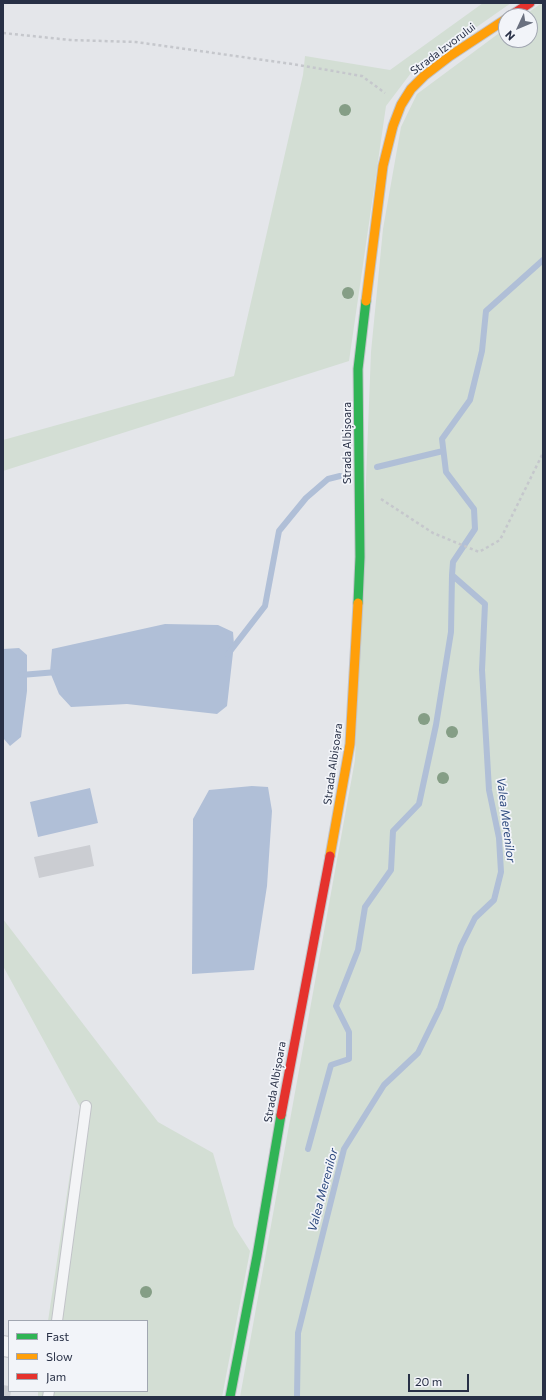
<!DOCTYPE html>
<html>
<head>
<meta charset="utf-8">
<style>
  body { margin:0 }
  #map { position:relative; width:546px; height:1400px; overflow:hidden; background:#e4e6ea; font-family:Commissioner,sans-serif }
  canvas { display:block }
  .frame { position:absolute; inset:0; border:4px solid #283046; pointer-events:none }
  .legend { position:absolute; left:8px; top:1320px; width:140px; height:72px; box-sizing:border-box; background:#f2f4f9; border:1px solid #a1a6b1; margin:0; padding:5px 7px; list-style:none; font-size:12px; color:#283046 }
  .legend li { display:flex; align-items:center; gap:8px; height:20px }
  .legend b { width:20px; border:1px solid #a1a6b1 }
  .north { position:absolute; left:498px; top:8px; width:40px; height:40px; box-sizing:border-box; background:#f2f4f9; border:1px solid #a1a6b1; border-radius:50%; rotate:226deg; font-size:11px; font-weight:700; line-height:16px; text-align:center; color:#283046 }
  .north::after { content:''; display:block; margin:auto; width:14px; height:18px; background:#6a707f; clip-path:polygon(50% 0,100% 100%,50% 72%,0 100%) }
  .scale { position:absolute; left:408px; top:1374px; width:61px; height:18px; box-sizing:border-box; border:2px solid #283046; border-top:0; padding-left:5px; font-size:12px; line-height:14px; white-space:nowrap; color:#283046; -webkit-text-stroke:3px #f2f4f9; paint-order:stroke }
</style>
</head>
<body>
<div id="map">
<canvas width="546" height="1400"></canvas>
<div class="frame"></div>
<ul class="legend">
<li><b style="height:5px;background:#30b455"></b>Fast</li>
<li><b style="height:5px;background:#ff9f0a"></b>Slow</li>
<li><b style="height:5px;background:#e5322d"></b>Jam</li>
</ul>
<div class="north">N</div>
<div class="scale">20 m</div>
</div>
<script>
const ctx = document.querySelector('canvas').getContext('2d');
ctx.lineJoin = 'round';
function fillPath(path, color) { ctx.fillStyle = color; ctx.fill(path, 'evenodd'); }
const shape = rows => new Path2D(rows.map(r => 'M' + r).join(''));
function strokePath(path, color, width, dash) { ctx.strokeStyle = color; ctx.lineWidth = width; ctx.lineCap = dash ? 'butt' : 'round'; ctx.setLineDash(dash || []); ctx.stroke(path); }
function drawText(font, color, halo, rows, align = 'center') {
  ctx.font = font + ' Commissioner,sans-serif'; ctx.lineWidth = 3.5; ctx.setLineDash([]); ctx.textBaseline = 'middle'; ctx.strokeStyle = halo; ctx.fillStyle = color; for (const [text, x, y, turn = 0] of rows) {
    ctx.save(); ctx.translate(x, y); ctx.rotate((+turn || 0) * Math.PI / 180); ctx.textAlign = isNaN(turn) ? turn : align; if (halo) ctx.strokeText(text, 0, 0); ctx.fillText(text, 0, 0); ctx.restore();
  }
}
fillPath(shape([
  [483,3,511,3,411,73,386,106,349,361,3,471,3,440,234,376,303,75,305,56,390,70],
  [542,3,543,3,543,1397,240,1397,355,760,371,352,383,229,401,127,417,94,506,28,506,40,530,40,530,16,523,16],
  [3,919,158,1122,213,1153,234,1226,250,1251,222,1397,38,1397,38,1391,147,1391,147,1321,48,1321,80,1107,3,966]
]), '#d3ded4');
fillPath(shape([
  [165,624,218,625,233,632,234,644,227,706,217,714,127,704,71,707,59,694,50,672,52,649],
  [19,648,27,655,27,691,21,737,10,746,3,738,3,649],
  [252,786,268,787,272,811,267,886,254,970,192,974,193,819,209,790],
  [90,788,98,823,38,837,30,802]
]), '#b0bfd7');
strokePath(shape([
  [377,467,443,451],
  [228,654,265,606,279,531,306,498,328,479,340,476],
  [21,675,57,672],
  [308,1149,331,1065,349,1059,349,1032,336,1006,358,950,365,907,391,870,393,831,419,804,436,725,451,632,452,575],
  [297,1397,298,1333,344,1149,384,1085,418,1053,440,1008,461,946,475,918,494,900,501,872,499,838,489,790,482,670,485,604,452,575,453,562,475,529,474,509,446,472,442,439,470,400,482,351,486,311,543,260]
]), '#b0bfd7', 6);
fillPath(shape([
  [90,845,94,866,39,878,34,857],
  [3,1385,9,1386,9,1391,11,1391,10,1397,3,1397]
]), '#cbcdd2');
const lane = shape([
  [57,1321,86,1106],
  [48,1397,49,1391]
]);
const street = shape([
  [3,1346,9,1347]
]);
const fast = shape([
  [358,603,360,557,358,369,366,301],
  [230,1397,257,1256,281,1115]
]);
const slow = shape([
  [366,301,383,166,393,126,401,105,411,89,424,76,450,56,506,19],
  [330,856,350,744,358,603]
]);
const jam = shape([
  [510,16,530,3],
  [281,1115,330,856]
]);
strokePath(lane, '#c1c3c8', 12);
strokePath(street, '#c1c3c8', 22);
strokePath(fast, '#c1c3c8', 11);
strokePath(slow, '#c1c3c8', 11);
strokePath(jam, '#c1c3c8', 11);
strokePath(shape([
  [3,33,70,40,136,42,292,64,362,76,385,93],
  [381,499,433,533,479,552,500,540,543,453]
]), '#c5c7cc', 2.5, [3, 3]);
strokePath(lane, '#f3f4f6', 10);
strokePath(street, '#f3f4f6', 20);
strokePath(fast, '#30b455', 9);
strokePath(slow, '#ff9f0a', 9);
strokePath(jam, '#e5322d', 9);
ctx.fillStyle = '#859e86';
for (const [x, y] of [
  [345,110],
  [348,293],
  [424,719],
  [452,732],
  [443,778],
  [146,1292]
]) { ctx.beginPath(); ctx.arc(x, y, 6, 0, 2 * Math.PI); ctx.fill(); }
drawText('11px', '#283046', '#f2f4f9', [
  ["Strada Izvorului",443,49,-37],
  ["Strada Albișoara",347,443,-90],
  ["Strada Albișoara",333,764,-82],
  ["Strada Albișoara",275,1082,-80]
]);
drawText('italic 12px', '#2d497e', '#f2f4f9', [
  ["Valea Merenilor",506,820,83],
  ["Valea Merenilor",323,1190,-75]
]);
</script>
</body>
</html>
